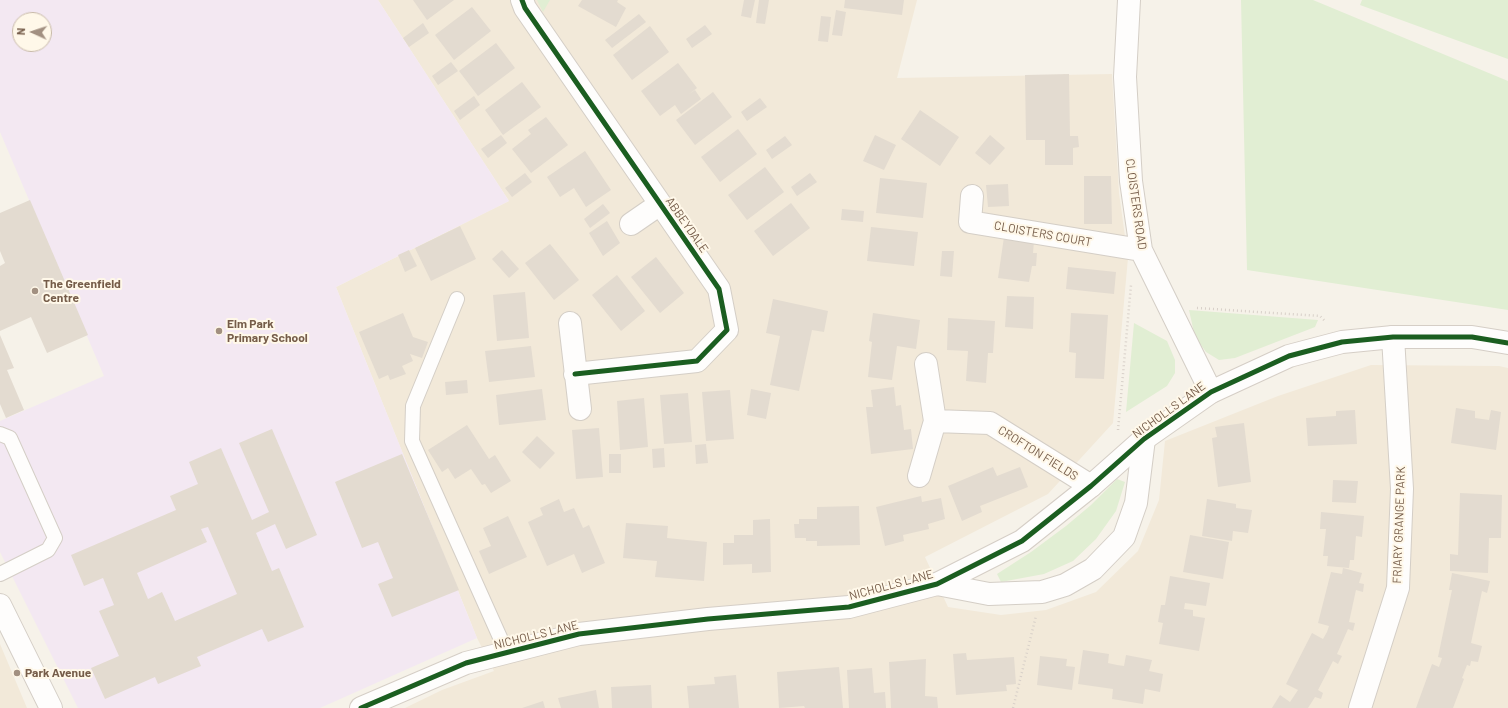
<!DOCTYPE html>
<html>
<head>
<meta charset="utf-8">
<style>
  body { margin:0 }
  #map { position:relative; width:1508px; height:708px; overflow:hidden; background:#f6f2e9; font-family:Barlow,sans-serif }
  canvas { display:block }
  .north { position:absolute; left:12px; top:12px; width:40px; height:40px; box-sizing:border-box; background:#fff8e9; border:1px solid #c8baa9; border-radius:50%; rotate:273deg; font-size:11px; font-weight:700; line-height:16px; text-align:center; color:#755c49 }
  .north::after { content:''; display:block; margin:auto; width:14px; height:18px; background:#a29081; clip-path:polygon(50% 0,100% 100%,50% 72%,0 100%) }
</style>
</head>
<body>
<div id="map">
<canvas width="1508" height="708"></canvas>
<div class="north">N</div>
</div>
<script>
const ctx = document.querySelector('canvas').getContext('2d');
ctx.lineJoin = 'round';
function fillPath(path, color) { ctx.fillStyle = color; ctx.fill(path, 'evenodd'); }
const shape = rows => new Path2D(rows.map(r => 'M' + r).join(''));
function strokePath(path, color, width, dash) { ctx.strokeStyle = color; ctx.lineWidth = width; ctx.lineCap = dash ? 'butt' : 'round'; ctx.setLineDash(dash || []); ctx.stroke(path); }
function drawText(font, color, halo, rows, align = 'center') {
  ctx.font = font + ' Barlow,sans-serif'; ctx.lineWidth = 4; ctx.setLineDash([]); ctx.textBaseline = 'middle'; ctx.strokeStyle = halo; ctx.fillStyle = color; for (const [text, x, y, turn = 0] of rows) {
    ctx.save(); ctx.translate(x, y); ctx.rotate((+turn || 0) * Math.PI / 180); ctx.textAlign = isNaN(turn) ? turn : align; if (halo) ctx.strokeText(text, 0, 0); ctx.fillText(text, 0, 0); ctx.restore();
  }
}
fillPath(shape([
  [378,0,917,0,897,78,1112,74,1119,193,1128,258,1113,423,1048,494,925,557,948,607,1001,615,1046,610,1096,592,1138,551,1159,500,1165,441,1278,396,1371,365,1499,366,1508,368,1508,708,405,708,442,690,494,671,477,638,336,287,509,201],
  [0,644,27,708,0,708]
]), '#f2e9d9');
fillPath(shape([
  [0,0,378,0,509,201,336,287,477,638,320,708,78,708,0,552,0,421,104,376,0,132],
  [20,20,44,20,44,44,20,44]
]), '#f3e8f2');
fillPath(shape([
  [537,0,550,0,543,12],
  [1241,0,1313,0,1508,81,1508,310,1247,270],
  [1362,0,1508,0,1508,59,1360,5],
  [1189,310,1318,320,1315,327,1235,358,1219,360,1206,352,1195,337],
  [1134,323,1167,341,1175,360,1175,373,1167,386,1126,412],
  [1117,479,1125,482,1116,511,1096,539,1073,561,1044,574,1001,582,997,574,1031,552,1066,526,1091,505]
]), '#e1eed3');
fillPath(shape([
  [413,0,454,0,427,20],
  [582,0,618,0,617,2,626,8,616,27,578,6],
  [744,0,755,0,751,18,741,16],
  [759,0,769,0,765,24,756,23],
  [845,0,904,0,902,15,844,8],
  [472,7,491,31,454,60,435,35],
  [836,10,846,12,842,36,832,35],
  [639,14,646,22,612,48,605,40],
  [821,16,831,17,828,42,818,41],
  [423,23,429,33,409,47,403,38],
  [705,25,712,34,692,48,686,39],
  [650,26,669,52,632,80,613,55],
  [496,43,515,68,478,96,459,71],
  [451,62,458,71,438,85,432,76],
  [678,63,697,88,689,94,695,90,701,99,681,114,675,105,660,116,641,91],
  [1069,74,1070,136,1078,136,1079,147,1073,148,1073,165,1045,165,1045,140,1026,140,1025,75],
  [522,82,541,107,503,135,485,110],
  [713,92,732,117,695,145,676,120],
  [474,96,480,105,460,120,454,111],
  [760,98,767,107,747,121,741,112],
  [920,110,959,137,940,166,901,139],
  [546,117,568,145,531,173,512,149,531,134,528,130],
  [738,129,757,154,720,182,701,157],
  [501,135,507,143,488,158,481,149],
  [875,135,896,145,884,170,863,161],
  [990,135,1005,148,990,165,975,153],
  [785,136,792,145,772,159,766,150],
  [585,151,611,190,586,207,574,188,560,197,547,177],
  [765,167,784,192,747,220,728,195],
  [525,173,532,182,512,197,505,188],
  [810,173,817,182,797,196,791,187],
  [1084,176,1111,176,1112,224,1084,224],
  [880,178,927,183,923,218,876,213],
  [1008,184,1009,206,988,207,986,185],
  [30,200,88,335,47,353,31,317,0,331,0,266,5,263,0,251,0,213],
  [791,203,810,228,773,256,754,231],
  [603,204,610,213,590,228,584,219],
  [842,209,864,211,863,222,841,220],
  [607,221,620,243,603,256,589,233],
  [460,226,476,259,431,281,415,248],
  [871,227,918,232,914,266,867,261],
  [1004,237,1034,241,1033,253,1037,253,1036,266,1032,266,1029,282,998,278],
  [550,244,579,280,554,300,525,263],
  [409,250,417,266,405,272,398,255],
  [502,250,519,269,509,278,492,259],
  [942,251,954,251,952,277,940,276],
  [656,257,684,293,660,313,631,277],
  [1068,267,1116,272,1114,294,1066,289],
  [617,275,645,311,621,331,592,295],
  [525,292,529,338,497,341,493,295],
  [1007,296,1034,297,1033,329,1005,327],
  [773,299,828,311,824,332,812,330,799,391,770,385,780,336,766,333],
  [403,313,413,337,428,342,422,358,410,354,413,361,402,366,406,374,390,380,388,375,379,379,359,332],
  [873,313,920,320,916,349,897,346,892,380,868,377,872,342,869,341],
  [1071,313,1108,315,1104,379,1075,378,1076,353,1069,352],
  [948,318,995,321,993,353,988,353,986,383,966,381,968,351,947,350],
  [0,335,14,368,7,370,24,410,6,418,0,404],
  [531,346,535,377,489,382,485,351],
  [467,380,468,393,446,395,445,382],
  [894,387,896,406,901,405,904,430,911,429,913,449,871,454,866,407,873,407,871,390],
  [542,389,546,420,499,425,496,395],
  [751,389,771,393,766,419,747,415],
  [730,390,734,439,706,441,702,392],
  [688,393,692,442,664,444,660,395],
  [644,398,648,447,620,450,617,401],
  [1456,408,1475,411,1475,418,1489,420,1491,410,1501,412,1496,450,1451,443],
  [1355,410,1357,444,1308,446,1306,418,1336,416,1336,411],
  [1244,423,1251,482,1218,487,1212,438,1217,437,1215,427],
  [467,425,489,459,495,455,511,481,491,493,485,484,482,485,471,469,455,479,448,468,442,472,428,450],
  [599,428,603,477,576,479,572,430],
  [272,429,317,535,286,549,275,524,256,533,272,571,279,568,304,627,268,642,262,629,197,657,201,666,158,684,155,677,105,699,91,668,119,656,99,611,114,605,103,578,84,586,71,555,176,510,170,496,198,484,189,462,221,448,252,520,269,512,239,443],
  [208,527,237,594,175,621,162,592,148,599,137,573,207,542,201,529],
  [537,436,555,453,540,469,522,452],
  [706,444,708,463,696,464,695,445],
  [664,448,665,467,653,468,652,449],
  [402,454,459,590,392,617,378,584,393,578,378,542,362,548,335,482],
  [609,454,621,454,621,473,609,473],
  [993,467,997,476,1020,467,1028,487,980,506,982,512,962,521,948,486],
  [1333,480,1358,481,1356,503,1332,502],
  [1460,493,1502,495,1501,538,1489,538,1488,573,1450,571,1450,554,1458,555],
  [921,496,922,502,941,498,945,519,928,524,929,529,903,535,904,541,885,546,876,507],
  [559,499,564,512,574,508,583,528,589,525,605,563,582,573,574,554,547,566,528,522,543,515,540,508],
  [1207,499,1236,504,1236,508,1252,510,1248,533,1233,531,1232,541,1202,536],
  [859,506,860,545,817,546,817,541,806,541,806,538,795,538,794,524,799,524,799,519,817,519,817,507],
  [1321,512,1364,516,1362,537,1356,536,1354,560,1350,560,1349,568,1327,566,1328,556,1323,556,1326,529,1320,529],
  [508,516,527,557,489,574,479,551,491,546,483,528],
  [770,519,771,572,752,573,752,564,723,565,723,543,734,543,734,535,753,535,753,520],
  [626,523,668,526,667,538,707,542,704,581,655,577,657,561,623,558],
  [1190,535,1229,542,1223,579,1183,572],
  [1343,568,1362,573,1359,583,1364,584,1363,592,1356,590,1349,622,1355,623,1353,631,1348,629,1337,654,1342,656,1338,664,1333,661,1318,690,1323,693,1321,699,1315,697,1308,708,1272,708,1280,695,1290,702,1298,690,1286,684,1312,633,1323,639,1327,632,1329,626,1318,623,1331,572,1342,574],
  [1452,573,1490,581,1487,593,1482,591,1471,643,1482,646,1478,662,1471,661,1470,666,1467,665,1462,678,1464,679,1453,708,1416,708,1432,664,1439,667,1442,658,1438,657,1452,590,1449,590],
  [1170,576,1210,583,1206,606,1185,603,1184,609,1193,610,1193,616,1205,618,1199,651,1159,644,1163,623,1158,622,1161,605,1165,605],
  [1083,650,1109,654,1108,663,1117,665,1124,666,1126,655,1152,660,1149,671,1163,674,1160,692,1145,689,1143,704,1112,699,1113,689,1078,684],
  [966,653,967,660,1014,657,1016,684,1006,685,1007,691,956,695,953,654],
  [1040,656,1067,659,1066,666,1075,667,1072,690,1037,685],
  [926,659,925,696,937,697,938,708,891,708,889,662],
  [839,667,843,708,805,708,804,706,779,708,777,672],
  [872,668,874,693,885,692,886,708,849,708,847,670],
  [736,675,739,708,689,708,687,686,715,684,714,677],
  [651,685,652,708,612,708,611,687],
  [596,690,599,708,561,708,558,698],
  [543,701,545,708,522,708]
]), '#e3dbd0');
const lane = shape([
  [457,299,413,406,412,441,507,653],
  [0,434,10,438,55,538,48,550,0,574]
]);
const street = shape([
  [522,0,525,8,719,289,727,330,697,361,575,374],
  [1129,0,1125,77,1131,181,1141,250,1211,392],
  [972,196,970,222,1141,250],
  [631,224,660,204],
  [570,323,580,409],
  [935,421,990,423,1091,486],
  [919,476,935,421,926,364],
  [937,584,989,594,1042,592,1065,585,1093,569,1124,537,1136,503,1144,439],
  [0,605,51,708],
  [1360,708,1398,588,1402,489,1393,337]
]);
const secondary = shape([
  [361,708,466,663,579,634,708,619,849,607,937,584,1022,541,1091,486,1144,439,1211,392,1289,356,1342,342,1393,337,1472,337,1508,343]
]);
strokePath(lane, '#d4cec6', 16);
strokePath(street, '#d4cec6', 24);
strokePath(secondary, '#d5cec6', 24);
strokePath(shape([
  [1197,308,1320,316,1325,321],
  [1118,430,1131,285],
  [1013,708,1036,616]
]), '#d8d0c9', 2.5, [1, 3]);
strokePath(lane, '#fefdfc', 14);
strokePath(street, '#fefdfc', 22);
strokePath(secondary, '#fefdfc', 22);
strokePath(shape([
  [522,0,525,8,719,289,727,330,697,361,575,374],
  [361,708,466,663,579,634,708,619,849,607,937,584,1022,541,1091,486,1144,439,1211,392,1289,356,1342,342,1393,337,1472,337,1508,343]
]), '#1b5e20', 5);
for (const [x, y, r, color] of [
  [35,291,4,"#a29081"],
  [219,331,4,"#a29081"],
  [17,673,4,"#a29081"]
]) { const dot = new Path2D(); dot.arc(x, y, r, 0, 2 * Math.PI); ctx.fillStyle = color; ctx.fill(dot); strokePath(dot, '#fff8e9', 1.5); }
drawText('12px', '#755c49', '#fff8e9', [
  ["CLOISTERS ROAD",1136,204,82],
  ["ABBEYDALE",687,225,55],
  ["CLOISTERS COURT",1043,234,10],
  ["NICHOLLS LANE",1169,410,-36],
  ["CROFTON FIELDS",1038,453,32],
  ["FRIARY GRANGE PARK",1399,525,-88],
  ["NICHOLLS LANE",891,585,-15],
  ["NICHOLLS LANE",536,635,-14]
]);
drawText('bold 12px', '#755c49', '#fff8e9', [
  ["The Greenfield",43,284],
  ["Centre",43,298],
  ["Elm Park",227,324],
  ["Primary School",227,338],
  ["Park Avenue",25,673]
], 'left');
</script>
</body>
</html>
